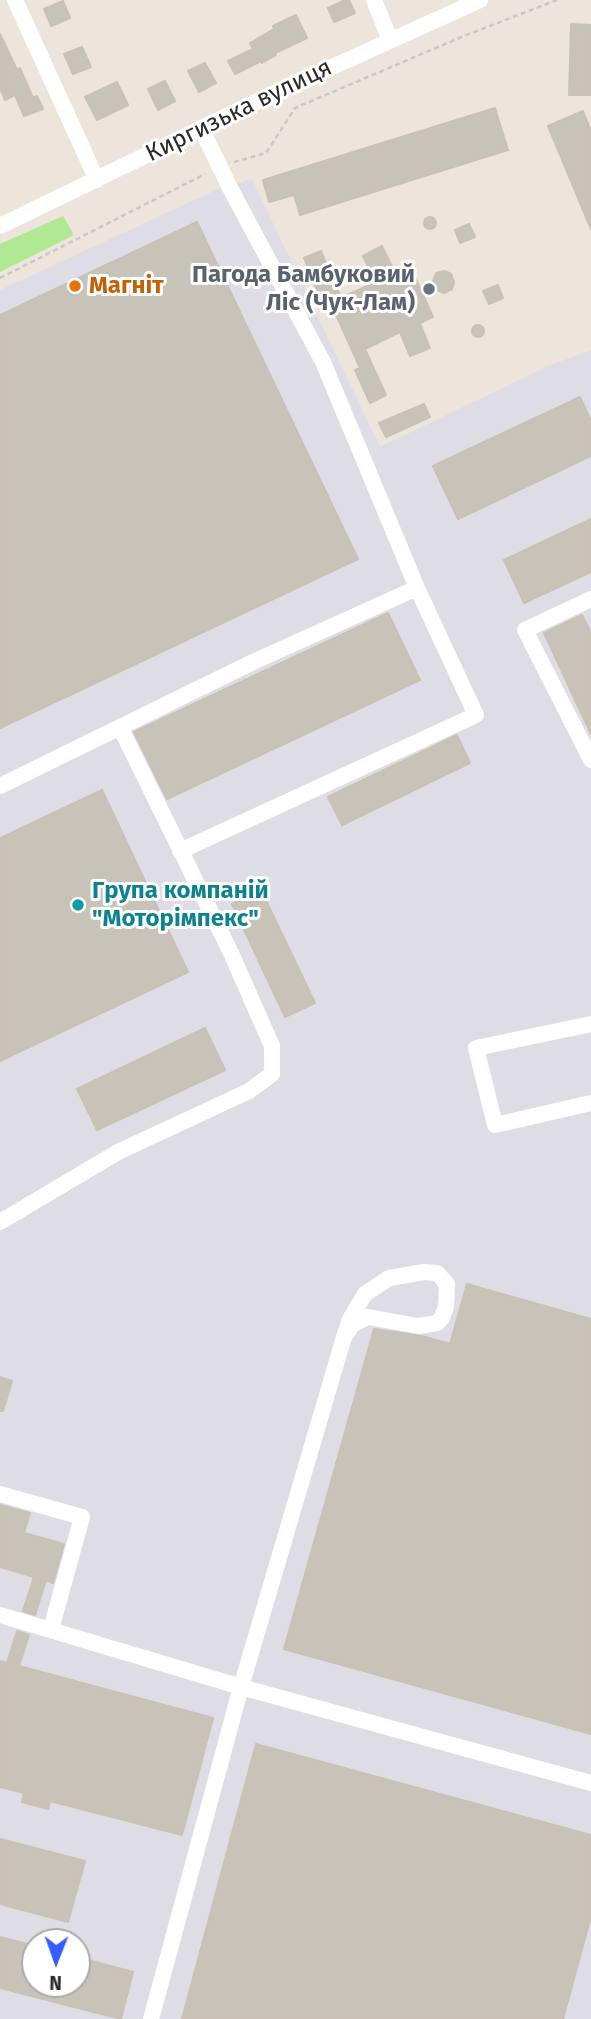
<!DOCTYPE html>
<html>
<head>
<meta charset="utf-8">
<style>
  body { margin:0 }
  #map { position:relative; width:591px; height:2019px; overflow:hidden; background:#ede5db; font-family:"Fira Sans",sans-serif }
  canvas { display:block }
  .north { position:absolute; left:21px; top:1928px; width:70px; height:70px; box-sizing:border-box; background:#fff; border:2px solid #aaa; border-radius:50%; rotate:181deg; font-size:19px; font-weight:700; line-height:28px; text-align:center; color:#2a2a2a }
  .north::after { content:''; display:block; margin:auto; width:24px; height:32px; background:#365dff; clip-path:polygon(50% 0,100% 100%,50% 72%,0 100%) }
</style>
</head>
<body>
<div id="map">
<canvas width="591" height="2019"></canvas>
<div class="north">N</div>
</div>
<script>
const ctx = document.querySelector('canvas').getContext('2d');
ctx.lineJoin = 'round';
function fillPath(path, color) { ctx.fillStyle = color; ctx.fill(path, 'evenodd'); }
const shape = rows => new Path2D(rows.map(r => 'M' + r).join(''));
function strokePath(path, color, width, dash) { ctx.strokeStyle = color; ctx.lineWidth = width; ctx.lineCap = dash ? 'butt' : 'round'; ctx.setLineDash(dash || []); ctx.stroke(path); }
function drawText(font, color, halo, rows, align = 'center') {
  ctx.font = font + ' "Fira Sans",sans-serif'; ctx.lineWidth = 6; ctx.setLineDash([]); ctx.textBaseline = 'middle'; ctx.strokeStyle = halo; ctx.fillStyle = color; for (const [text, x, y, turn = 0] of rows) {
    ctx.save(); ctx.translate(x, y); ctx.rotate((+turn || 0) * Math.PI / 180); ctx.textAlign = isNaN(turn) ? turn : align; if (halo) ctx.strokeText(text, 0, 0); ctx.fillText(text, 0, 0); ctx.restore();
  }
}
fillPath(shape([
  [252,179,380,447,548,366,591,350,591,2019,0,2019,0,290,218,189],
  [35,1942,77,1942,77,1984,35,1984]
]), '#dedce5');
fillPath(shape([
  [63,216,74,235,0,272,0,244]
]), '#b1e893');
const building = shape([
  [345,0,349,0,355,13,334,22,328,8,345,0],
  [63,1,70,18,51,26,44,9,63,1],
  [296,15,307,38,275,53,276,55,262,63,261,61,235,74,228,61,253,49,250,43,274,29,273,26,296,15],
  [571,24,591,25,591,95,569,95,571,24],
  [0,34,17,70,20,68,33,98,37,96,43,109,24,116,15,95,5,100,0,88,0,34],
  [82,47,91,67,73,74,64,54,82,47],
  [205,63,216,83,199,92,188,71,205,63],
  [165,81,175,101,158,110,148,89,165,81],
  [117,82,128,105,97,120,85,97,117,82],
  [495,108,508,150,300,215,294,195,269,202,263,180,495,108],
  [583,111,591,131,591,229,548,126,583,111],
  '424 223a6 6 0 1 1 12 0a6 6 0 1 1-12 0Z',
  [197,222,358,559,0,728,0,315,197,222],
  [469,224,475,237,460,243,455,230,469,224],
  [382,246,395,273,410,266,433,317,420,323,430,348,410,356,400,332,365,349,386,395,370,403,355,370,360,368,325,290,318,293,304,258,321,251,341,298,376,282,363,256,382,246],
  [445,271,451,274,454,282,452,289,444,293,431,287,436,273,445,271],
  [498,285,503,298,489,304,483,291,498,285],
  '472 331a6 6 0 1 1 12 0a6 6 0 1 1-12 0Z',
  [580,397,591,421,591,456,458,519,433,466,580,397],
  [424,404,430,417,386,437,379,423,424,404],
  [591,519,591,572,524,603,504,560,591,519],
  [388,613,420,680,167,799,134,732,388,613],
  [582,615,591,633,591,734,544,633,582,615],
  [457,735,470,763,342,825,328,797,457,735],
  [102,790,188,972,0,1061,0,838,102,790],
  [261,890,315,1003,285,1017,232,904,261,890],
  [205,1028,225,1070,97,1130,77,1089,205,1028],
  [467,1284,591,1319,591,1734,284,1649,374,1329,422,1336,450,1344,467,1284],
  [0,1377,12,1381,3,1411,0,1411,0,1377],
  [0,1505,30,1513,24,1533,64,1544,53,1583,46,1580,35,1615,23,1611,34,1577,0,1567,0,1505],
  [17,1631,29,1635,19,1666,213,1718,182,1835,50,1801,48,1809,22,1802,24,1793,0,1787,0,1661,7,1663,17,1631],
  [256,1744,591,1835,591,1916,563,2019,182,2019,256,1744],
  [0,1839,85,1861,68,1922,0,1904,0,1839],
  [0,1937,35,1946,35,1984,77,1984,77,1957,133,1972,121,2019,0,1988,0,1937]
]);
fillPath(building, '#c8c3b9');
strokePath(building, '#c9c1b4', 2);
strokePath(shape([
  [234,162,266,153,295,108,464,36,557,0],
  [0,278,205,174]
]), '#c8c8c8', 2.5, [5, 3.5]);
strokePath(shape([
  [15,0,97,180],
  [374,0,390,40],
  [0,226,264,98,480,0],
  [591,599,525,630,591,760],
  [0,786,253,662,417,588],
  [180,851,476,715,417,588,323,362,229,186,202,130],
  [591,1024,476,1048,495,1125,591,1103],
  [0,1222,118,1152,249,1091,272,1074,272,1046,231,953,120,727],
  [0,1494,82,1517,51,1629],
  [0,1615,241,1687,591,1783],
  [151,2019,241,1687,344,1337,350,1319,365,1294,389,1278,424,1272,437,1273,447,1284,446,1306,442,1318,437,1323,418,1326,368,1317,353,1324,344,1337]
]), '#fff', 16);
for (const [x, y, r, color] of [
  [75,286,7,"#e8710a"],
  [429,289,7,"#6b7280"],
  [78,905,7,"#0f9aa8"]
]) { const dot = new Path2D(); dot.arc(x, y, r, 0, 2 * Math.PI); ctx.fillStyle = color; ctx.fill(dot); strokePath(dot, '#fff', 2.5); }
drawText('24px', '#2a2a2a', '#fff', [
  ["Киргизька вулиця",239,111,-26]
]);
drawText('bold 24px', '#5b616d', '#fff', [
  ["Пагода Бамбуковий",415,275],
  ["Ліс (Чук-Лам)",415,303]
], 'right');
drawText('bold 24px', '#c56008', '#fff', [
  ["Магніт",89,286]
], 'left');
drawText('bold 24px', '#0d838f', '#fff', [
  ["Група компаній",92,891],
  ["\"Моторімпекс\"",92,919]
], 'left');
</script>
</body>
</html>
